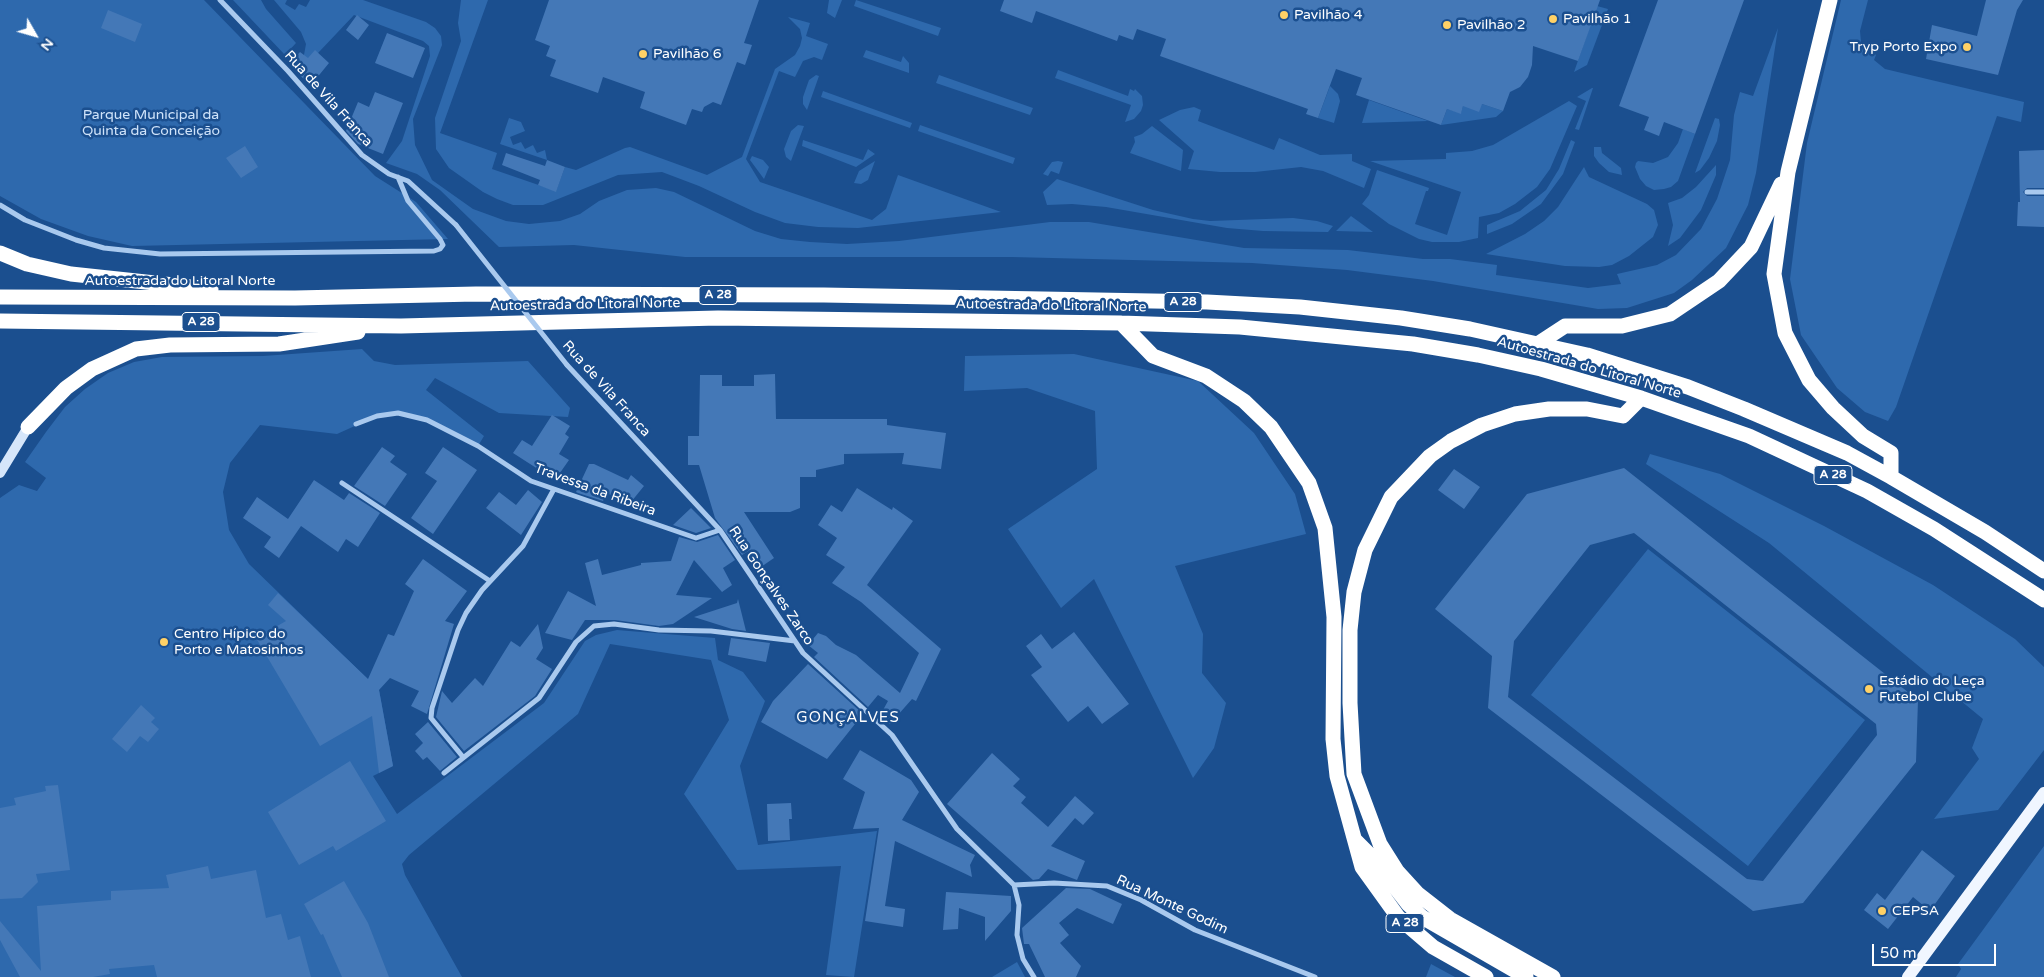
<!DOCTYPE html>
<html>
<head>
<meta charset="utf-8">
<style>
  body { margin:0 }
  #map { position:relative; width:2044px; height:977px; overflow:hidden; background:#1b4f8f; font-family:"Varela Round",sans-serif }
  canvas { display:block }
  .north { position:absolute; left:10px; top:10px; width:50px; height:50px; -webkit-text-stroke:4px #1b4f8f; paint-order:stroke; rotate:128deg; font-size:14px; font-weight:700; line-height:20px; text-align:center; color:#fff }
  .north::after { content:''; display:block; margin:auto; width:18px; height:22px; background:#fff; clip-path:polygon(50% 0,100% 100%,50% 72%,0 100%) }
  .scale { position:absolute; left:1872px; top:944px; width:124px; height:22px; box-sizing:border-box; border:2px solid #fff; border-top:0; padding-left:6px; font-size:15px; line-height:18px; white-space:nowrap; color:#fff; -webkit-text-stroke:4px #1b4f8f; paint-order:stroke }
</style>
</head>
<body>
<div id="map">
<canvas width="2044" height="977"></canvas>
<div class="north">N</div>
<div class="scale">50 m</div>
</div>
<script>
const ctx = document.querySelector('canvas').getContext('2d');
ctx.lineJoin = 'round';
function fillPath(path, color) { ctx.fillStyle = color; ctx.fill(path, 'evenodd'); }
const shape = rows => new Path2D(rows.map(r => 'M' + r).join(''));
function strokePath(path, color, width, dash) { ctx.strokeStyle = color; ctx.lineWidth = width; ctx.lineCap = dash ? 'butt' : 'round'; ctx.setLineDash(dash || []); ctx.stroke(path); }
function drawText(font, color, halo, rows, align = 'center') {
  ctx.font = font + ' "Varela Round",sans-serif'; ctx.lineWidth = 5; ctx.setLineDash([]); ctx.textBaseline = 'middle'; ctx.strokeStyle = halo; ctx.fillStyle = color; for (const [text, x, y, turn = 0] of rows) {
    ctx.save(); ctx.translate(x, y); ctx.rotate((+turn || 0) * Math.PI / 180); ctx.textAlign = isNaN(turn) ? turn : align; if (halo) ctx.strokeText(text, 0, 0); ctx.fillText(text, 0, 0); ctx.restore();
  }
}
fillPath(shape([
  [0,0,204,0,375,176,416,202,448,239,132,246,88,236,41,219,0,196],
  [233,0,261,0,266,9,296,43,285,55],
  [274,0,287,0,285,4,295,10,299,4,306,7,310,0,363,0,426,22,435,28,441,36,442,45,413,119,415,145,432,180,473,209,506,221,529,224,560,221,580,214,599,201,627,190,656,188,674,192,755,231,781,239,810,242,847,244,899,241,1050,222,1089,222,1244,248,1348,250,1423,259,1450,259,1497,265,1496,275,1588,288,1621,284,1617,274,1657,265,1676,255,1701,229,1717,199,1730,160,1734,115,1740,92,1753,96,1778,28,1756,173,1748,205,1726,248,1692,280,1674,293,1627,308,1598,309,1433,281,1347,270,1252,263,1012,257,685,257,574,245,499,247,440,190,417,174,386,163,402,141,430,56,429,46,423,41,354,15,301,71,306,44,301,32],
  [461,0,488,0,440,133,497,153,492,169,556,191,565,167,576,170,625,148,630,147,707,175,742,157,775,69,795,55,800,46,802,38,800,29,788,17,810,23,806,36,828,44,822,60,814,57,803,61,795,77,779,71,746,159,760,182,872,220,886,209,898,175,1001,212,858,228,818,227,785,223,755,212,699,186,662,172,618,175,543,205,513,205,497,199,483,192,449,168,436,149,435,118,461,41,458,23],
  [829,0,842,0,835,18,827,13],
  [856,0,941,28,938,36,854,6],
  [1841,0,1868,0,1860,31,1861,42,1876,55,1874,60,1885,69,2024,102,2021,122,1997,116,1896,407,1888,421,1865,412,1837,388,1801,335,1790,279,1807,143],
  [1597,6,1608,9,1587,65,1574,72],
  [866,50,901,62,903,56,909,63,909,73,863,57],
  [1058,70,1128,96,1130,89,1134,91,1135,89,1142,96,1143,105,1141,111,1134,119,1125,122,1131,105,1055,78],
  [816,75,819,76,807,110,803,104,803,97,809,80],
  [939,75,1033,108,1030,115,936,83],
  [1330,86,1338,94,1340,101,1334,123,1318,118],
  [1592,88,1593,88,1579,130,1575,129,1586,101,1577,97],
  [823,91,912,123,910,128,821,97],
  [1369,100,1428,121,1362,123],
  [1569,101,1577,106,1550,169,1537,187,1515,204,1499,213,1479,217,1478,238,1459,242,1432,242,1419,239,1389,224,1362,204,1369,195,1377,170,1429,188,1428,191,1426,191,1415,224,1447,235,1461,192,1370,161,1446,159,1446,153,1472,151,1493,145],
  [1482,104,1503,111,1496,117,1441,125,1447,109,1461,113,1463,106],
  [1194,107,1201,110,1198,121,1274,150,1279,138,1320,155,1352,154,1352,161,1371,169,1364,188,1323,171,1301,167,1255,172,1220,172,1188,169,1194,151,1159,120,1180,110],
  [509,118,521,122,525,131,510,137,513,145,521,142,525,149,533,145,537,153,545,150,547,160,500,144],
  [1715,118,1719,119,1720,125,1717,141,1709,158,1700,170,1695,173],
  [798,125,804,126,791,161,786,157,784,149,791,131],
  [920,125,1015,158,1013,164,918,131],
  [1152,126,1183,150,1181,171,1130,153,1135,142,1134,137,1142,134],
  [1683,129,1695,134,1678,181,1671,187,1664,189,1654,190,1646,186,1640,179,1635,167,1636,163,1638,161,1653,163,1668,157,1678,143],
  [803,140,863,160,868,149,875,154,856,167,802,146],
  [1571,140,1575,142,1563,174,1541,204,1512,224,1487,234,1487,225,1520,211,1546,190,1559,169],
  [1594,147,1601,147,1602,153,1621,168,1622,175,1609,172,1599,163,1594,156],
  [752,156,763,160,769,167,764,179,750,160],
  [875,161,868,180,861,184,854,183,859,171],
  [1058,161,1063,162,1059,174,1051,171,1048,176,1043,174,1052,162],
  [1716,165,1716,175,1701,210,1680,238,1668,246,1673,225,1668,203,1682,198,1696,187],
  [1584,167,1589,177,1647,204,1654,210,1658,225,1653,237,1629,256,1612,265,1599,267,1565,266,1486,254,1525,234,1544,221,1558,207],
  [1057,179,1153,210,1193,219,1210,221,1293,218,1317,221,1333,226,1328,232,1263,231,1227,228,1106,207,1072,204,1047,205,1043,192],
  [1351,216,1373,232,1336,231],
  [362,349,374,361,395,365,528,361,570,408,568,417,499,413,435,378,426,390,484,436,478,446,427,420,398,413,377,416,337,434,260,425,230,463,223,492,229,530,249,564,379,690,393,766,373,776,397,814,544,703,585,641,596,635,617,630,715,638,718,660,743,672,765,701,740,766,758,845,877,831,854,977,826,975,841,866,737,870,684,794,729,720,711,660,610,644,578,714,409,855,402,864,405,875,462,977,0,977,0,498,19,485,37,491,46,478,25,462,46,432,65,407,85,389,108,373,134,362,162,357,263,356],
  [1074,354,1198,381,1254,433,1295,494,1306,534,1175,566,1203,634,1202,673,1226,703,1214,748,1193,778,1094,579,1061,608,1008,529,1097,469,1095,411,1027,388,964,391,965,356],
  [1650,454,1720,474,1824,526,1933,585,2015,639,2044,667,2044,750,1998,810,1934,819,1979,759,1972,748,1983,719,1769,543,1646,464],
  [1648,549,1865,720,1748,866,1531,695],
  [2044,846,2044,977,1956,977,1961,969,1958,964,1969,949],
  [1017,962,1025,977,992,977],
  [1431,964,1455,977,1426,977]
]), '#2e69ad');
fillPath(shape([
  [549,0,759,0,744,43,752,45,745,65,737,62,721,105,713,102,704,107,702,112,692,109,686,125,640,108,645,92,603,77,598,93,550,76,556,60,546,56,550,46,535,40],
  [1004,0,1600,0,1578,61,1533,46,1532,65,1528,77,1520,87,1510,92,1503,111,1482,104,1479,112,1463,106,1461,114,1447,109,1441,125,1356,95,1362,78,1336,69,1318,118,1306,114,1308,109,1160,56,1166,39,1137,29,1133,40,1119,35,1117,41,1036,11,1032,23,1000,11],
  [1658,0,1744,0,1695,134,1664,122,1659,136,1644,130,1649,117,1619,106],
  [1986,0,2023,0,2017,10,1998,75,1926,59,1932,25,1977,36],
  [108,10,142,24,135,42,101,28],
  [357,15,369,25,358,40,346,30],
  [387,33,425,48,413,78,375,63],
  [315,50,329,63,311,85,298,74,300,71,290,63,300,52,308,58],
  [375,92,403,103,383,154,358,144,346,131,358,102,369,107],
  [245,146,258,167,241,178,226,158],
  [2044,150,2044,188,2027,188,2023,192,2027,196,2044,196,2044,227,2017,226,2018,202,2020,202,2019,151],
  [506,153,545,166,547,160,565,167,556,192,538,185,540,180,502,165],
  [775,374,776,419,887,419,887,425,946,433,941,469,902,464,904,453,844,454,844,464,816,470,816,477,800,477,800,508,790,512,744,512,774,558,758,569,747,552,742,555,715,518,699,465,688,465,688,436,699,436,700,375,722,375,722,386,754,386,754,375],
  [552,415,570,426,565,434,569,437,559,454,569,460,555,480,513,453,522,440,532,446],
  [382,447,395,456,390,462,407,474,385,506,354,486],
  [443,447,477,470,433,534,411,518,437,481,425,473],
  [589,464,594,464,628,480,631,475,644,486,631,502,624,497,619,503,607,492,603,501,578,493,576,492],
  [1624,468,1918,700,1916,762,1803,903,1753,911,1488,708,1492,656,1435,609,1527,494],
  [1634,533,1876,724,1877,735,1763,881,1747,879,1508,697,1514,641,1590,545],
  [1454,469,1480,487,1464,509,1438,490],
  [314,480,344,500,349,493,380,513,358,547,346,539,338,552,301,526,279,558,264,547,271,537,243,518,257,497,288,519],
  [857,488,892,510,893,507,913,521,867,585,941,649,916,701,912,699,890,724,886,722,889,716,883,710,888,701,878,695,868,707,814,657,818,653,808,645,818,633,826,636,836,645,856,655,900,693,919,653,861,602,832,583,845,567,826,555,837,538,818,525,831,505,842,512],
  [528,490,542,502,521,535,486,508,499,492,516,505],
  [691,508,711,528,696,533,673,525],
  [718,535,735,560,723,568,732,585,722,592,694,560,676,595,712,598,673,624,659,626,615,620,585,620,572,640,545,633,568,591,596,606,585,563,598,559,602,575,641,565,641,563,671,561,679,537,697,542],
  [423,559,467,591,445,621,454,624,427,714,411,706,419,691,390,678,379,690,393,766,379,773,372,716,320,746,256,638,286,621,268,605,278,593,368,679,388,634,394,636,414,591,405,584],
  [738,599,746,631,732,629,694,617,737,603],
  [538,624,543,648,536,659,552,669,535,696,464,751,436,717,442,691,452,703,475,678,483,686,511,641,520,647],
  [1074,632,1129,704,1102,724,1088,706,1068,722,1031,675,1042,667,1026,646,1041,634,1052,649],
  [731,638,770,643,766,662,728,655],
  [808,664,863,714,827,759,761,722,773,701],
  [141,705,155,718,151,722,159,729,148,742,140,736,127,752,112,739],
  [428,722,457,757,440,771,427,757,423,760,415,751,423,743,415,734],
  [860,750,911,780,919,792,902,820,975,855,970,865,972,877,895,841,885,906,905,909,903,927,865,921,879,828,853,829,865,792,843,779],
  [992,753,1020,779,1013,786,1026,797,1021,803,1048,827,1075,796,1094,813,1083,825,1075,818,1051,846,1085,861,1077,880,1048,869,1039,879,1033,880,947,804],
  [350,761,386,821,336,851,333,846,299,865,268,812],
  [58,785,70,870,36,874,38,882,22,898,0,899,0,808,16,805,14,798,46,791,45,786],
  [791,803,792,819,789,819,790,840,768,841,767,804],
  [1922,850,1955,876,1930,911,1913,897,1888,929,1864,910,1877,893,1885,900],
  [208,866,211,879,256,870,266,918,281,914,288,940,300,936,311,977,157,977,154,965,109,969,110,974,93,977,20,977,0,940,0,921,41,971,37,906,111,900,111,891,169,888,166,875],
  [344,881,368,923,389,977,342,977,323,934,321,935,304,904],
  [1066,888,1090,889,1122,904,1113,924,1077,908,1059,923,1069,935,1060,943,1081,966,1076,977,1045,977,1029,944,1024,944,1022,928],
  [946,892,1011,896,1011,911,985,941,985,917,959,908,958,929,943,930]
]), '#4478b7');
strokePath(shape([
  [220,0,288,71,362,155,389,174,408,181,456,225],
  [2027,192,2044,192],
  [0,205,25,220,76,240,104,248,160,254,434,251,440,249,443,245,440,239,408,201,398,177],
  [567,365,720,530,803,653,892,735,957,829,1014,885,1019,905,1017,935,1023,959,1034,977],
  [356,424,377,416,398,413,427,420,478,446,531,481,696,538,720,530],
  [342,483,490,581],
  [463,757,431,718,432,708,458,630,466,613,482,590,523,546,554,489],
  [444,773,539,698,576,642,594,626,614,624,659,630,711,631,795,641],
  [1014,885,1054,883,1107,886,1141,900,1195,930,1315,977]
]), '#a9c9ee', 5);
strokePath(shape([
  [0,473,28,427]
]), '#d6e6fa', 10);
strokePath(shape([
  [1908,977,2044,793]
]), '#f0f6ff', 12);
strokePath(shape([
  [1830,0,1788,172,1774,274,1785,333,1809,380,1833,408,1863,436,1891,453,1891,477],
  [0,253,27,264,71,274,211,289],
  [0,297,295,298,476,294,824,295,1207,302,1300,307,1401,318,1470,329,1587,355,1688,387,1744,409,1847,453,1891,477,1985,532,2044,571],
  [0,321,401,326,718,318,1121,323,1240,327,1413,344,1478,355,1541,369,1641,398,1749,436,1867,491,1934,529,2044,600],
  [1121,323,1153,356,1206,376,1244,401,1271,427,1309,483,1325,528,1334,617,1333,739,1337,776,1362,867,1398,917,1433,947,1486,977],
  [1539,343,1565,326,1622,326,1670,314,1719,281,1751,247,1781,184],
  [28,427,66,388,92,369,136,349,170,345,279,344,358,332],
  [1356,841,1370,855,1408,904,1422,917,1526,977],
  [1553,977,1450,919,1418,894,1397,871,1380,844,1354,774,1350,703,1350,630,1354,592,1365,550,1391,497,1430,456,1451,441,1482,425,1515,414,1549,409,1587,409,1623,416,1641,398]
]), '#fff', 15);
strokePath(shape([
  [456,225,567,365]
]), '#a9c9ee', 5);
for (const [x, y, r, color] of [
  [1284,15,5,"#ffd166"],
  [1553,19,5,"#ffd166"],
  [1447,25,5,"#ffd166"],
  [1967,47,5,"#ffd166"],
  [643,54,5,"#ffd166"],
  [164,642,5,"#ffd166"],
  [1869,689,5,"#ffd166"],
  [1882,911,5,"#ffd166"]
]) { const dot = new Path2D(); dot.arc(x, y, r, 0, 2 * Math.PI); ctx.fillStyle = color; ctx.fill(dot); strokePath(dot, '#1b4f8f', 2); }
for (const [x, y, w] of [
  [718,295,38],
  [1183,302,38],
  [201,322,38],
  [1833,475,38],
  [1405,923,38]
]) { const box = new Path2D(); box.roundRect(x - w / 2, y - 9.5, w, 19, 4); ctx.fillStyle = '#1b4f8f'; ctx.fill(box); strokePath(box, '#fff', 1); }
drawText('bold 12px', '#fff', null, [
  ["A 28",718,295],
  ["A 28",1183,302],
  ["A 28",201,322],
  ["A 28",1833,475],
  ["A 28",1405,923]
]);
drawText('14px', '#fff', '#1b4f8f', [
  ["Pavilhão 4",1294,15],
  ["Pavilhão 1",1563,19],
  ["Pavilhão 2",1457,25],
  ["Tryp Porto Expo",1957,47,"right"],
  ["Pavilhão 6",653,54],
  ["Centro Hípico do",174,634],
  ["Porto e Matosinhos",174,650],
  ["Estádio do Leça",1879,681],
  ["Futebol Clube",1879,697],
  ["CEPSA",1892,911]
], 'left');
drawText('14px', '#fff', '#1b4f8f', [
  ["Rua de Vila Franca",328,99,48],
  ["Autoestrada do Litoral Norte",180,281],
  ["Autoestrada do Litoral Norte",585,305,-1],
  ["Autoestrada do Litoral Norte",1051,306,1],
  ["Autoestrada do Litoral Norte",1589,368,16],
  ["Rua de Vila Franca",606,389,48],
  ["Travessa da Ribeira",595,490,20],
  ["Rua Gonçalves Zarco",771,586,56],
  ["Rua Monte Godim",1172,905,25]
]);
drawText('14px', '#cfe3fa', '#1b4f8f', [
  ["Parque Municipal da",151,115],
  ["Quinta da Conceição",151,131]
]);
ctx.letterSpacing = '1px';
drawText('15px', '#fff', '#1b4f8f', [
  ["GONÇALVES",848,718]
]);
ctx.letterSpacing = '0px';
</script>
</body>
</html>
